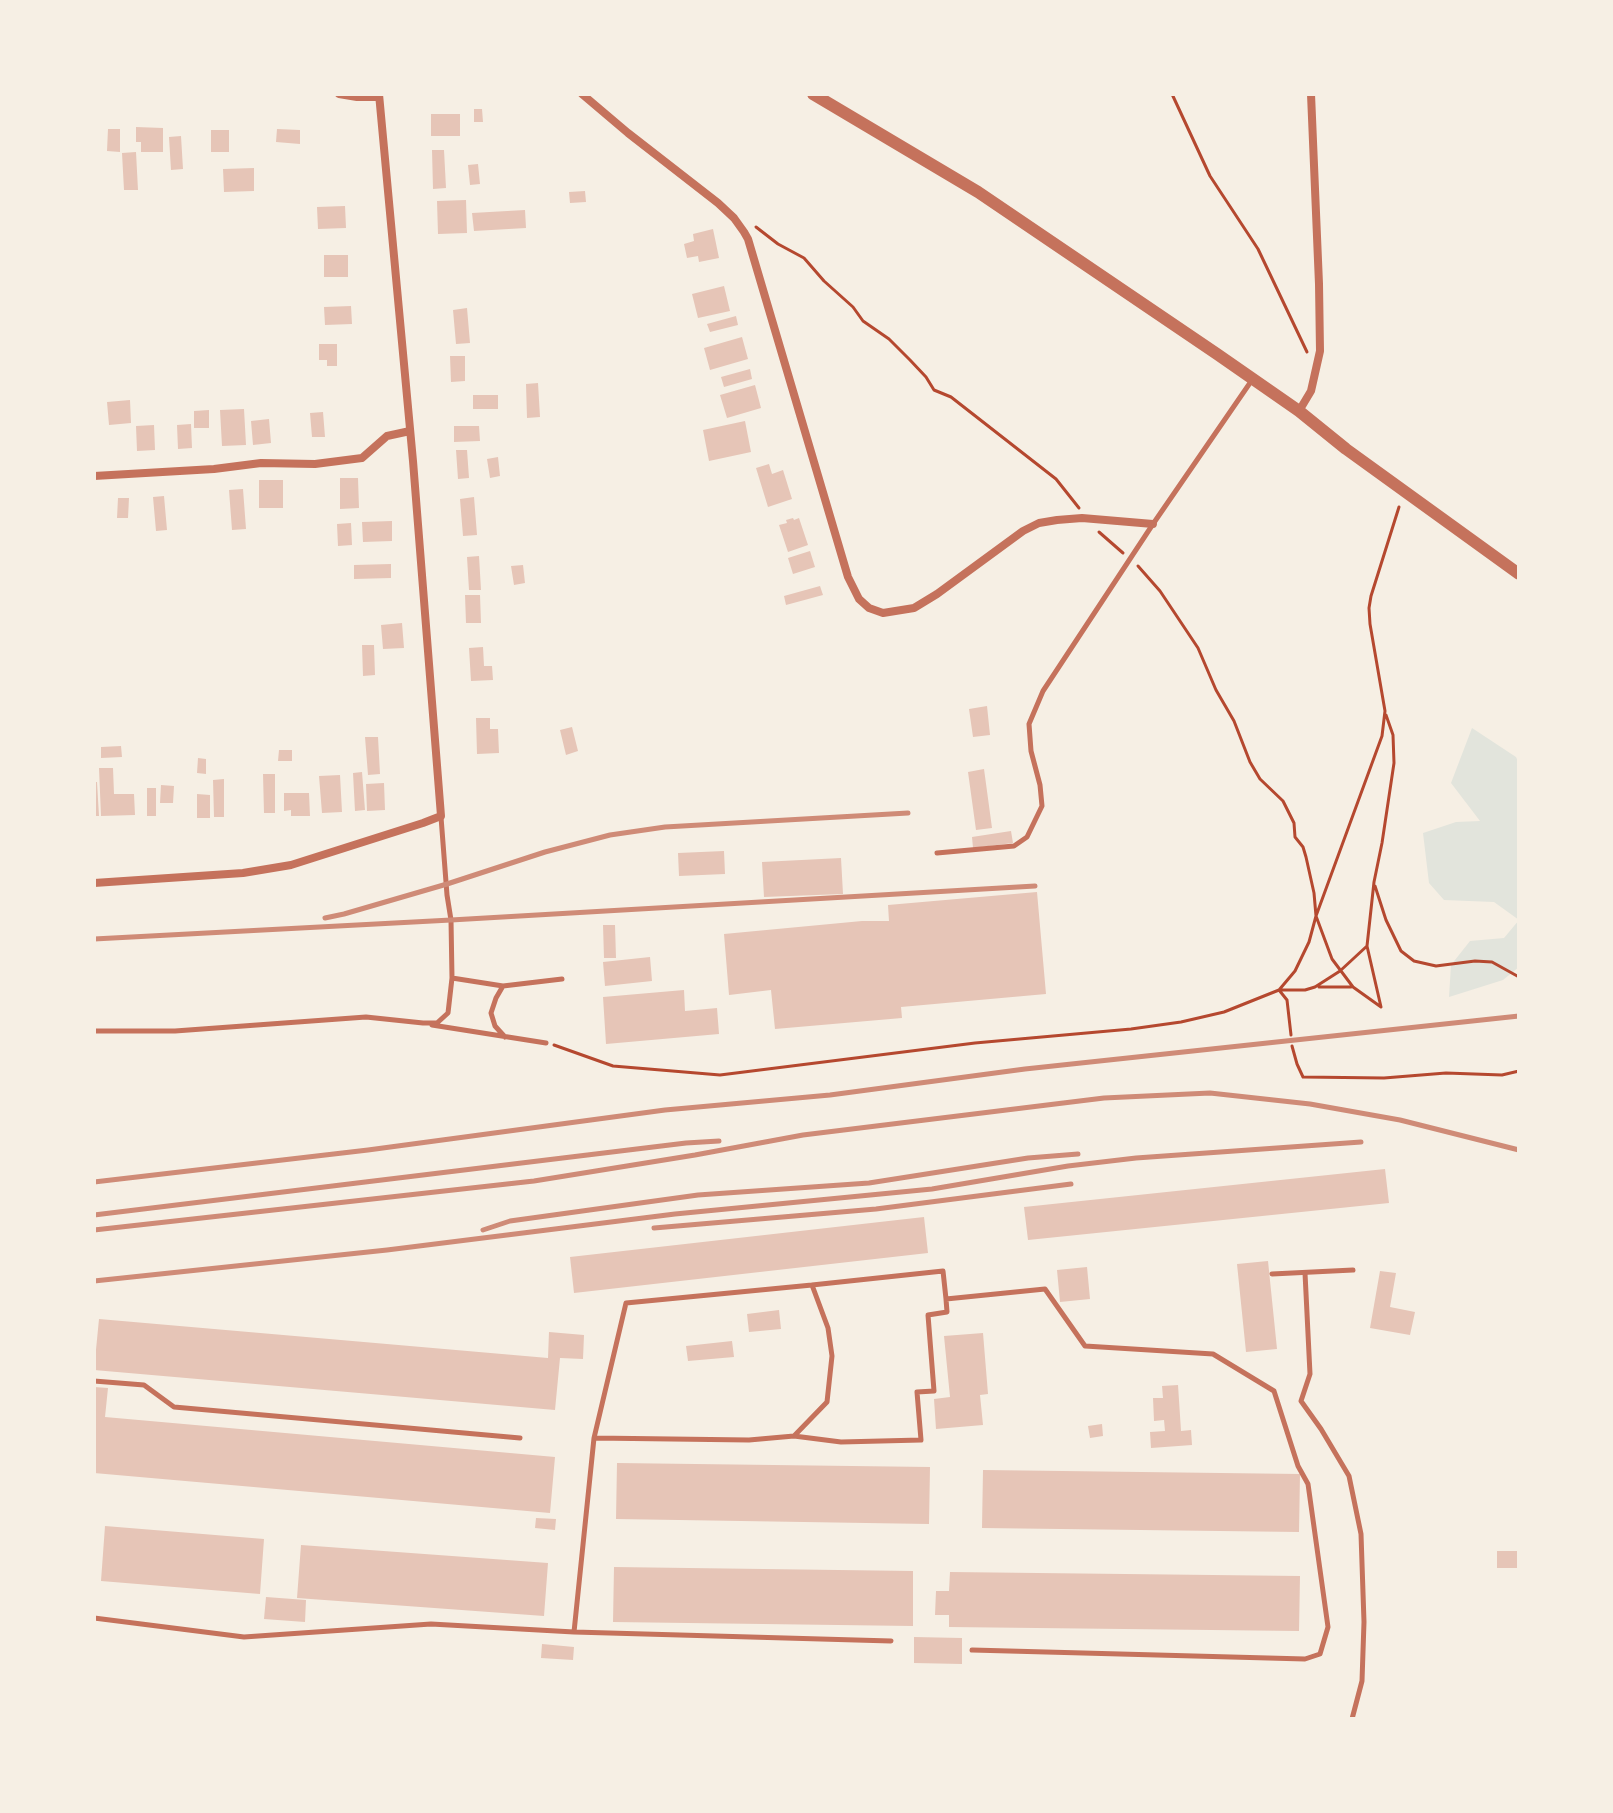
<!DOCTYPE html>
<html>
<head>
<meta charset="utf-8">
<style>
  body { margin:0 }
  #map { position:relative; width:1613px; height:1813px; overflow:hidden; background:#f6efe4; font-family:"DejaVu Sans",sans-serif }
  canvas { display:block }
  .frame { position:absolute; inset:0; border:96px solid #f6efe4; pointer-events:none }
</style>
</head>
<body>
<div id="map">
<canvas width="1613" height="1813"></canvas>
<div class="frame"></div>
</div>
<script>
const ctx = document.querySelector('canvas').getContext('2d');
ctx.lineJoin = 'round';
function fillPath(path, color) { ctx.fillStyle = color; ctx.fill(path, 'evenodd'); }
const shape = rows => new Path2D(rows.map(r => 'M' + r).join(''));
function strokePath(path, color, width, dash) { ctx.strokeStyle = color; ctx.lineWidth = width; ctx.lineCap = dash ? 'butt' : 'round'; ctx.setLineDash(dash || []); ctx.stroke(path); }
fillPath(shape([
  [1472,728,1516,757,1519,764,1519,920,1494,902,1444,900,1429,883,1423,833,1456,822,1480,821,1451,783],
  [1519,920,1519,967,1503,980,1449,997,1451,965,1470,941,1504,938]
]), '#e2e4dc');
fillPath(shape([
  [474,109,482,109,483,122,474,122],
  [431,114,460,114,460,136,431,136],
  [136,127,163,128,163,152,141,152,141,142,136,142],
  [108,129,120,129,120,152,107,151],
  [277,129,300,130,300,144,276,142],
  [211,130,229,130,229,152,211,152],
  [181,136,183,169,171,170,169,137],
  [432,150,444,150,446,188,433,189],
  [136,152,138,190,124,190,122,153],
  [478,164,480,184,470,185,468,165],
  [254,168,254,191,224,192,223,169],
  [585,191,586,202,570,203,569,192],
  [466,200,467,233,438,234,437,201],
  [345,206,346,228,318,229,317,207],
  [525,210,526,228,474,231,472,213],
  [713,229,719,258,699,262,698,256,687,258,684,244,694,241,693,234],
  [324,255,348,255,348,277,324,277],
  [724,286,730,311,698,318,692,294],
  [351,306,352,324,325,325,324,307],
  [467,308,470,343,456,344,453,310],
  [736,316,738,325,710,332,707,324],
  [742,337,748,359,710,370,704,348],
  [319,344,337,344,337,366,327,366,327,360,319,360],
  [450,356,465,356,465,381,451,382],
  [750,369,752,379,724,387,721,377],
  [538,383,540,417,527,418,526,384],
  [755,385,761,408,727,418,720,395],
  [473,395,498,395,498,409,473,409],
  [130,400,131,423,109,425,107,402],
  [244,409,246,445,222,446,220,410],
  [209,410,209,428,194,428,194,411],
  [323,412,325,437,312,437,310,413],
  [269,419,271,443,253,445,251,421],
  [745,421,751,452,709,461,703,430],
  [191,424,192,448,178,449,177,425],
  [154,425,155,450,137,451,136,426],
  [454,426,479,426,480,441,454,442],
  [456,450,467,450,469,478,458,479],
  [498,457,500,476,490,478,487,459],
  [769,464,772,474,783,470,792,499,768,507,756,468],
  [340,478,358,478,359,508,340,509],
  [259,480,283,480,283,508,259,508],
  [243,489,246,529,232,530,229,490],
  [164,496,167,530,156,531,153,497],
  [474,497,477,535,463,536,460,499],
  [118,498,129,498,128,518,117,518],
  [793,518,794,520,799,518,808,545,788,552,779,525,787,523,786,520],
  [392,521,392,541,363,542,362,522],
  [351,523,352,545,338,546,337,524],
  [810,551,815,567,793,574,788,558],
  [479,556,481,590,469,590,467,557],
  [391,564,391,578,354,579,354,565],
  [523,565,525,583,514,585,511,566],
  [820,586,823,595,786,605,784,596],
  [465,595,480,595,481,623,466,623],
  [402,623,404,648,383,649,381,625],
  [362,645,374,645,375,675,363,676],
  [483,647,484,666,492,666,493,680,471,681,469,648],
  [987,706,990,735,973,737,969,709],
  [476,718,490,718,490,729,498,729,499,753,477,754],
  [572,727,578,751,566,755,560,730],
  [365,737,378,737,380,774,368,775],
  [121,746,122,757,101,758,101,747],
  [279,750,292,750,292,761,278,761],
  [198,758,206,759,206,774,197,773],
  [99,768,113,768,114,794,134,794,135,815,101,816],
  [984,769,992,828,976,830,968,772],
  [362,772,365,810,355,811,353,773],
  [263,774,275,774,275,813,264,813],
  [340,775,342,812,322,813,319,776],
  [224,779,224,817,214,817,213,780],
  [94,782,97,782,99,816,94,816],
  [384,783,385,810,367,811,366,784],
  [161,785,174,786,173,803,160,803],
  [147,788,156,788,156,816,147,816],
  [284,793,309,793,310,816,291,816,291,810,284,811],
  [197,794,210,795,210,818,197,818],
  [1011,831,1013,843,973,848,972,837],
  [724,851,725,874,679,876,678,853],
  [841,858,843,894,764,897,762,862],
  [1037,892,1046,994,901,1007,902,1018,775,1029,771,990,729,995,724,934,862,921,889,921,888,905],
  [603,925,615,925,616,958,604,958],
  [650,957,652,981,605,986,603,962],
  [684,990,685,1011,717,1008,719,1034,606,1044,603,997],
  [1385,1169,1389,1203,1028,1240,1024,1207],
  [924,1217,928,1253,574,1293,570,1257],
  [1268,1261,1277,1349,1246,1352,1237,1264],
  [1087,1267,1090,1299,1060,1302,1057,1270],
  [1380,1271,1396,1273,1390,1307,1415,1312,1410,1335,1370,1328],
  [779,1310,781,1329,749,1332,747,1314],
  [99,1319,548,1358,549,1332,584,1335,583,1359,560,1358,555,1410,94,1370],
  [983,1333,988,1394,980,1395,983,1425,936,1429,934,1399,950,1397,944,1336],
  [732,1341,734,1357,688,1361,686,1346],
  [1178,1385,1181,1431,1191,1430,1192,1445,1151,1448,1150,1432,1165,1431,1164,1420,1154,1421,1153,1398,1163,1398,1162,1386],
  [94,1387,108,1388,105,1417,555,1457,550,1513,94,1473],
  [1102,1424,1103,1436,1090,1438,1088,1426],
  [617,1463,930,1467,929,1524,616,1519],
  [983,1470,1300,1474,1299,1532,982,1528],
  [536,1518,556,1519,555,1530,535,1528],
  [105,1526,264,1539,260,1594,101,1581],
  [301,1545,548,1563,544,1616,297,1598],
  [1497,1551,1519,1551,1519,1568,1497,1568],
  [614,1567,913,1571,913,1626,613,1622],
  [950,1572,1300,1576,1299,1631,949,1627,949,1615,935,1615,936,1591,949,1591],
  [266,1597,306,1600,305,1622,264,1619],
  [914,1637,962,1638,962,1664,914,1663],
  [542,1644,574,1647,573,1660,541,1658]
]), '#e6c5b7');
strokePath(shape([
  [1172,94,1210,176,1258,249,1307,352],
  [756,227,778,244,804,258,824,281,853,307,863,321,889,339,910,360,926,377,934,390,951,397,1056,479,1079,508],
  [1099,532,1123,553],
  [1138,566,1160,591,1198,648,1216,690,1234,721,1250,762,1260,779,1283,801,1294,823,1295,837,1303,847,1306,857,1314,893,1316,916,1332,959,1353,987,1381,1007],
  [1375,886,1386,920,1401,951,1414,961,1436,966,1475,961,1492,962,1519,977],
  [1319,987,1351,987],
  [1279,990,1305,990,1315,987,1340,971,1367,946],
  [1279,990,1287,1000,1291,1035],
  [1381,1007,1367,946,1374,882,1382,843,1394,763,1393,735,1386,715],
  [554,1045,613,1066,720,1075,975,1043,1131,1029,1181,1022,1224,1012,1279,990,1295,971,1309,942,1316,916,1382,736,1385,711,1370,624,1369,608,1371,596,1399,507],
  [1292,1046,1297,1064,1303,1077,1384,1078,1446,1073,1502,1075,1519,1071]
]), '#b5482f', 3);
strokePath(shape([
  [937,853,1014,846,1027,837,1042,806,1040,785,1031,751,1029,724,1043,691,1153,524,1252,380],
  [452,978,503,986,562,979],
  [503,986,496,998,491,1013,495,1026,505,1037],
  [432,1025,546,1043],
  [94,1031,175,1031,366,1017,423,1023,437,1023,448,1013,452,978,451,920,447,895,441,817],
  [1305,1273,1310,1374,1301,1401,1321,1429,1349,1476,1361,1534,1364,1622,1362,1681,1352,1719],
  [1272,1274,1353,1270],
  [94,1381,144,1385,174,1407,520,1438],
  [794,1436,827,1402,832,1356,828,1328,812,1285,943,1271,946,1299,1045,1289,1085,1346,1213,1354,1274,1391,1298,1466,1308,1484,1328,1627,1320,1654,1305,1659,972,1650],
  [594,1438,626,1303,812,1285],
  [94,1618,244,1637,431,1624,574,1632,594,1438,749,1440,794,1436,841,1442,921,1440,917,1392,934,1391,928,1315,947,1312,946,1299],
  [574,1632,891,1641]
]), '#c5725c', 5);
strokePath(shape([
  [339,94,357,97,379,97],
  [582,94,628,133,718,203,734,218,744,232,748,239,848,577,859,599,869,608,883,613,914,608,937,594,1023,531,1039,523,1057,520,1082,518,1153,524],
  [1299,411,1311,391,1320,351,1319,284,1311,94],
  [94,476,214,469,261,463,315,464,362,458,387,436,410,431],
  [94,883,243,873,291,865,423,823,441,816,413,461,379,94]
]), '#c5725c', 8);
strokePath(shape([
  [813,94,978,192,1217,354,1299,411,1346,449,1519,574]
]), '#c5725c', 12);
strokePath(shape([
  [325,918,344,914,447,884,545,852,610,835,665,827,908,813],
  [94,939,451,920,1035,886],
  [94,1182,368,1150,665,1110,830,1095,1025,1069,1519,1016],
  [94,1215,686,1143,719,1141],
  [654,1228,876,1209,1071,1184],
  [94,1230,534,1181,695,1155,803,1135,1104,1098,1210,1093,1310,1104,1400,1120,1519,1150],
  [483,1230,510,1221,698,1195,869,1183,1028,1158,1078,1154],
  [94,1281,387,1250,675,1214,932,1189,1068,1166,1136,1158,1361,1142]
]), '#cf8b77', 5);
</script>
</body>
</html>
